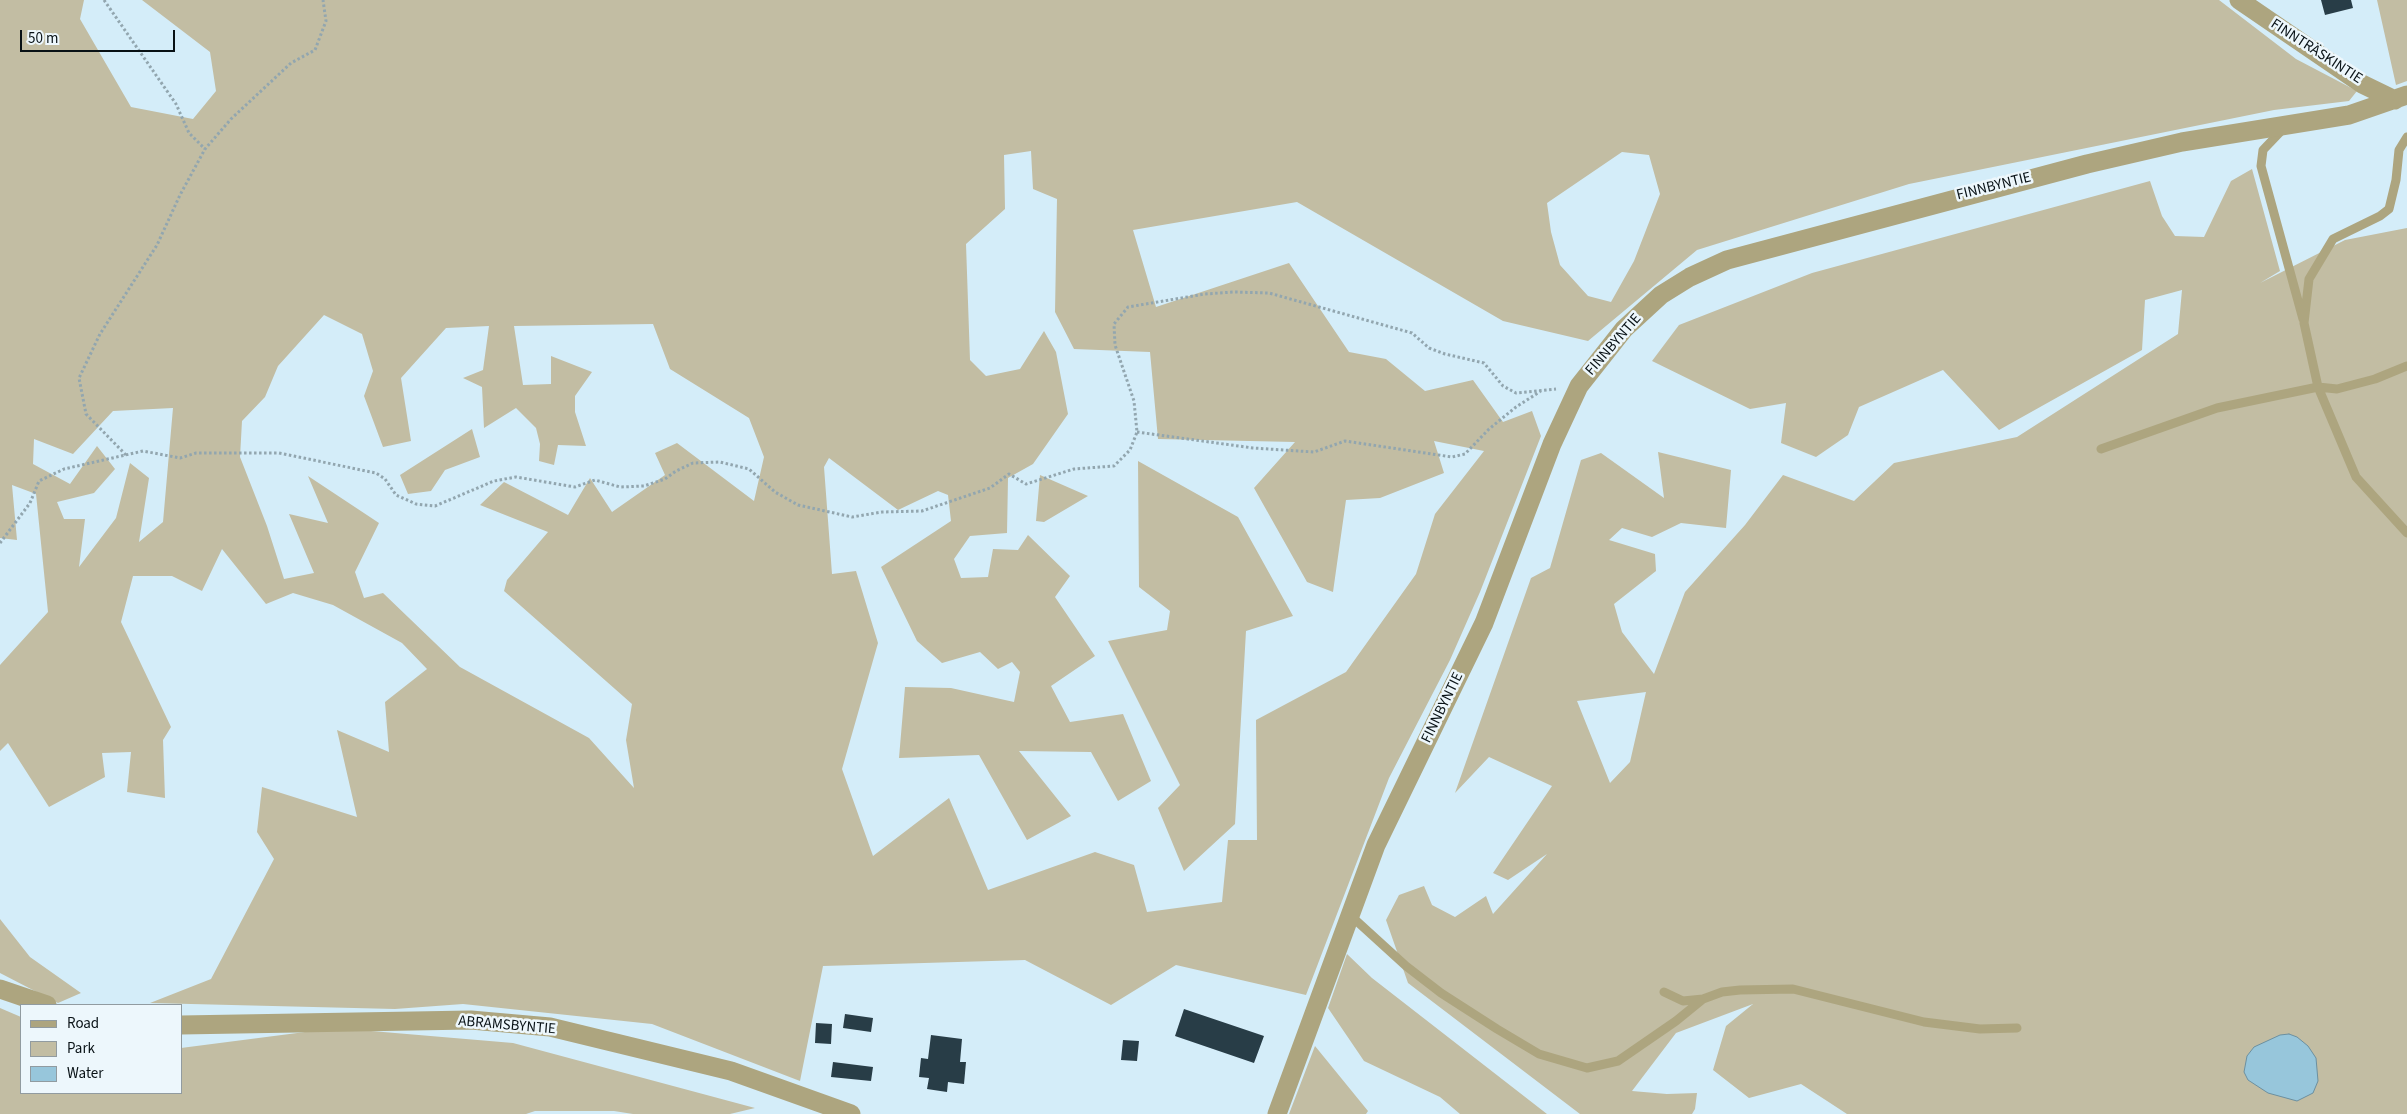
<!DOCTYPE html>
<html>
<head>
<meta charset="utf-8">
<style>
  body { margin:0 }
  #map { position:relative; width:2407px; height:1114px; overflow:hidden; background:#d4edf9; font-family:"Source Sans 3",sans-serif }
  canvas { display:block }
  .legend { position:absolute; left:20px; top:1004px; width:162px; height:90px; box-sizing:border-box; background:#edf7fc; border:1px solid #919ba0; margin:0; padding:6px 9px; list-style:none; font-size:15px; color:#081115 }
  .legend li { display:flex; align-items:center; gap:10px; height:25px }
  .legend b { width:25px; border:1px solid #919ba0 }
  .scale { position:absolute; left:20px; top:30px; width:155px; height:22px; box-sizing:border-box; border:2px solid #081115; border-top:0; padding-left:6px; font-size:15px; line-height:18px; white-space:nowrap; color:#081115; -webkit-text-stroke:4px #edf7fc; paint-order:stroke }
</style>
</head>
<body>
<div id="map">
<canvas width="2407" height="1114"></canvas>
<ul class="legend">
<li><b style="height:6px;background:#ada57f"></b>Road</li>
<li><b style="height:14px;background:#c2bda3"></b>Park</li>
<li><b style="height:14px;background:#97c6db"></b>Water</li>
</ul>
<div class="scale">50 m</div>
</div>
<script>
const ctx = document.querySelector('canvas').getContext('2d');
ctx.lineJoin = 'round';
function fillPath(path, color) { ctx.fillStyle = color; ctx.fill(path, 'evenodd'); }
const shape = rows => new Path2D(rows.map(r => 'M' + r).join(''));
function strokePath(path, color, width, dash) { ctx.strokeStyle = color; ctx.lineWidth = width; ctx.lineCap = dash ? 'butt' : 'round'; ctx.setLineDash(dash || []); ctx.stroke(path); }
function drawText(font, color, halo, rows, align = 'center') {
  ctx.font = font + ' "Source Sans 3",sans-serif'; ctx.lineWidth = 5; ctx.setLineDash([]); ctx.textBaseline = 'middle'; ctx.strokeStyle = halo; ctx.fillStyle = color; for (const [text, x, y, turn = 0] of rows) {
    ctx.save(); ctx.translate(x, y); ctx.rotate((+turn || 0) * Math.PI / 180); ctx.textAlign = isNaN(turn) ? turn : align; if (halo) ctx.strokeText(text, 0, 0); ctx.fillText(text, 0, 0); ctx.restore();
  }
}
fillPath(shape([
  [0,0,84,0,80,19,131,107,193,119,216,91,210,52,142,0,2219,0,2296,59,2357,91,2349,101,2274,110,1909,184,1697,250,1588,341,1503,321,1297,202,1133,230,1156,307,1289,263,1349,352,1386,359,1425,391,1473,380,1503,422,1532,411,1541,436,1480,592,1450,660,1389,778,1306,995,1176,965,1111,1005,1025,960,823,966,800,1081,652,1024,463,1004,395,1009,150,1003,211,979,274,859,257,832,262,787,357,817,337,730,389,752,385,702,427,669,402,643,333,605,293,593,266,604,222,549,202,591,172,576,133,576,121,622,171,727,163,740,165,798,127,792,131,752,102,753,105,777,49,807,8,743,0,751,0,665,48,612,36,494,12,485,17,540,0,538],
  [1031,151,1033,189,1057,199,1055,312,1074,349,1150,352,1158,439,1295,442,1254,488,1307,582,1333,592,1346,500,1380,498,1444,473,1434,441,1484,451,1435,514,1416,574,1346,672,1256,720,1257,840,1228,840,1222,902,1147,912,1134,865,1095,852,988,890,949,798,873,856,842,769,878,643,856,571,832,574,824,467,829,458,898,510,938,491,948,495,951,521,881,567,917,641,942,663,980,652,998,669,1012,662,1020,672,1014,702,951,688,905,687,899,758,979,755,1027,840,1071,816,1019,751,1091,752,1118,801,1151,781,1123,714,1070,722,1051,686,1095,656,1055,597,1070,576,1028,535,1018,550,993,549,988,577,961,578,954,559,970,536,1007,533,1008,478,1033,464,1068,414,1056,352,1044,331,1020,369,986,376,970,360,966,244,1005,209,1004,155],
  [1622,152,1649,155,1660,194,1634,261,1611,302,1588,296,1560,265,1551,232,1547,203],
  [324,315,362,334,373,371,364,396,383,447,411,441,401,378,446,328,489,326,483,370,463,378,482,387,484,428,516,408,536,428,540,444,539,461,554,465,558,445,586,446,575,412,575,396,592,372,551,356,551,384,523,385,514,326,653,324,670,369,749,418,764,457,754,501,677,443,655,453,665,475,612,512,590,478,568,515,504,482,480,505,548,532,507,580,504,591,632,704,626,740,634,788,589,738,460,667,383,593,364,598,355,572,379,523,308,476,328,523,289,514,314,573,284,579,267,526,240,457,242,421,265,397,278,366],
  [173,408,163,522,139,542,149,478,130,463,116,518,79,567,85,519,64,519,57,502,94,493,115,469,97,446,70,484,33,464,34,439,73,454,113,411],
  [2377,0,2407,0,2407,81,2396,85],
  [2252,169,2280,271,2260,283,2345,240,2407,228,2407,1114,1847,1114,1801,1084,1749,1098,1713,1070,1726,1026,1753,1004,1676,1033,1632,1091,1667,1094,1697,1093,1695,1109,1692,1114,1580,1114,1408,983,1386,920,1399,895,1424,886,1432,905,1455,917,1486,896,1493,914,1547,854,1508,880,1493,873,1552,786,1489,757,1455,793,1531,578,1550,568,1581,460,1601,453,1664,498,1658,452,1731,470,1726,528,1681,523,1652,537,1622,528,1609,540,1655,554,1656,571,1614,604,1622,632,1654,674,1685,592,1745,525,1783,475,1854,501,1894,463,2017,437,2178,334,2182,290,2145,300,2142,350,1999,430,1943,370,1859,407,1848,435,1816,457,1781,443,1786,403,1750,409,1652,361,1679,325,1812,273,2150,181,2162,216,2175,236,2204,237,2231,181],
  [1646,692,1630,762,1610,783,1577,701],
  [472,429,480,457,445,470,431,491,408,494,400,475],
  [1138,461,1238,517,1293,616,1246,631,1235,824,1184,871,1158,808,1180,785,1108,641,1167,630,1170,611,1139,587],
  [1040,475,1088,496,1044,522,1036,521],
  [0,919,30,957,81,993,58,1003,0,973],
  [1347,954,1372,978,1547,1114,1460,1114,1440,1097,1364,1061,1328,1008],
  [0,1008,21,1017,21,1093,181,1093,181,1048,336,1028,513,1043,755,1108,730,1114,633,1114,614,1111,535,1111,526,1114,0,1114],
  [1315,1046,1368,1111,1366,1114,1289,1114]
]), '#c2bda3');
const water = shape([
  [2289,1034,2297,1037,2308,1046,2316,1058,2318,1081,2313,1093,2297,1101,2268,1093,2248,1080,2244,1072,2247,1056,2254,1047,2280,1035,2289,1034]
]);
fillPath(water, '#97c6db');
strokePath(water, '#6c90a0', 1);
fillPath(shape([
  [2321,0,2351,0,2353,8,2325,15],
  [1184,1009,1264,1036,1254,1063,1175,1036],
  [845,1014,873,1018,871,1032,843,1028],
  [816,1023,832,1024,831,1044,815,1043],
  [931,1035,962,1039,960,1062,966,1062,964,1084,948,1082,947,1092,927,1089,929,1078,919,1077,921,1058,928,1059],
  [1123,1040,1139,1041,1137,1061,1121,1060],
  [833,1062,873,1067,871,1081,831,1077]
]), '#283d47');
strokePath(shape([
  [104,0,176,104,189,133,205,149],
  [1137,432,1253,448,1314,452,1345,441,1452,457,1465,454,1489,429,1516,407,1541,391],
  [126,455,86,414,79,378,100,334,157,245,180,195,205,149,231,119,291,63,315,50,326,21,323,0],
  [0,543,30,503,39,481,64,469,143,451,180,458,196,453,279,453,376,473,385,479,396,495,416,504,435,506,494,481,516,477,575,487,595,480,620,487,644,486,665,479,676,471,693,463,720,462,749,469,775,492,798,505,852,517,882,512,922,511,990,488,1009,474,1026,484,1074,469,1114,466,1130,450,1137,432,1134,401,1115,345,1114,324,1128,307,1205,294,1234,292,1269,293,1412,333,1429,348,1445,354,1484,363,1503,386,1516,393,1556,389]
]), '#92a6af', 3, [2.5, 2.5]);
strokePath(shape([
  [2284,128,2263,150,2261,166,2303,319],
  [2407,137,2399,150,2396,180,2389,209,2380,216,2333,239,2309,279,2304,323,2318,387,2356,477,2407,533],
  [2101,449,2217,408,2318,387,2337,389,2375,379,2407,366],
  [1350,915,1406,966,1441,993,1497,1029,1539,1054,1587,1068,1618,1061,1676,1021,1703,999,1722,992,1740,990,1793,989,1924,1022,1980,1029,2017,1028],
  [1664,992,1683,1001,1703,999]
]), '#ada57f', 9);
strokePath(shape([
  [2239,0,2362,84,2395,100],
  [0,989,47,1005],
  [181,1025,471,1020,550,1027,731,1071,851,1114],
  [1277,1114,1376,845,1484,623,1552,444,1579,386,1624,329,1661,295,1690,277,1727,260,2087,164,2182,142,2349,115,2407,95]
]), '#ada57f', 19);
drawText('15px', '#081115', '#edf7fc', [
  ["FINNTRÄSKINTIE",2316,52,33],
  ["FINNBYNTIE",1994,187,-14],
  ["FINNBYNTIE",1614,345,-49],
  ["FINNBYNTIE",1443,708,-64],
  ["ABRAMSBYNTIE",507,1026,5]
]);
</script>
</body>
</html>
